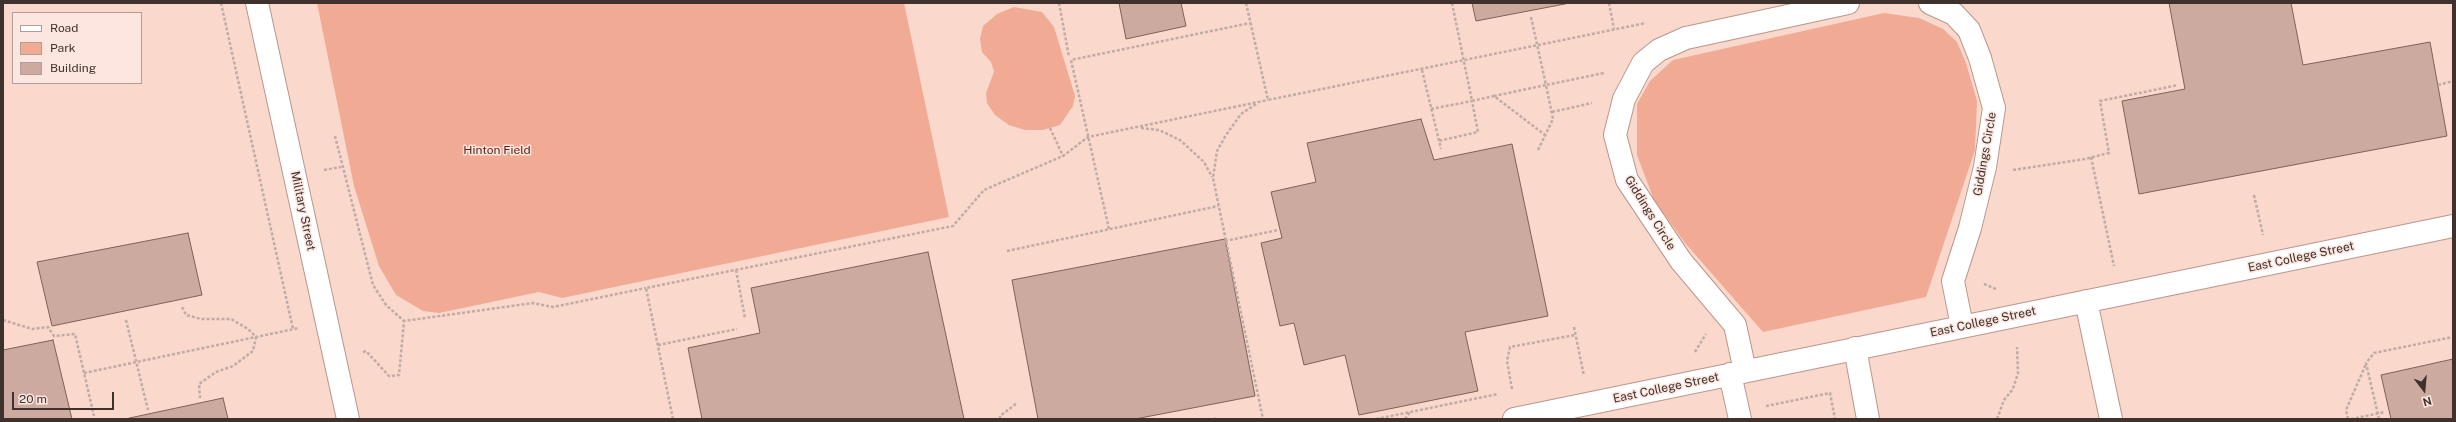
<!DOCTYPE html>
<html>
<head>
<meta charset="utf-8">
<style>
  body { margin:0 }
  #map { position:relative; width:2456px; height:422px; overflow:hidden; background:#fce6df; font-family:"Public Sans",sans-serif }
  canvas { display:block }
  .frame { position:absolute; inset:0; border:4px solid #3f312d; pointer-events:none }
  .legend { position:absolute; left:12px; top:12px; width:130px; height:72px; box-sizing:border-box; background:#fce6df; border:1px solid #b09e98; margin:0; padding:5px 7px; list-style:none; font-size:12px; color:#3f312d }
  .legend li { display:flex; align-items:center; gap:8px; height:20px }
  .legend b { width:20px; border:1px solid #b09e98 }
  .north { position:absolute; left:2404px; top:370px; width:40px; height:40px; -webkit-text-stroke:3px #fce6df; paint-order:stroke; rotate:164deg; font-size:11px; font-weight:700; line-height:16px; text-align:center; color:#3f312d }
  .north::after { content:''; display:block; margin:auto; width:14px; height:18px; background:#3f312d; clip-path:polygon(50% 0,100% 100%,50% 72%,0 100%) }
  .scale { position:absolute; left:12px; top:392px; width:102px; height:18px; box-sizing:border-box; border:2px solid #3f312d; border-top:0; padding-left:5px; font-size:12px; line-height:14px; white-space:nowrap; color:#3f312d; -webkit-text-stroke:3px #fce6df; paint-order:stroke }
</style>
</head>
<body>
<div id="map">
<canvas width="2456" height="422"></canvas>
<div class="frame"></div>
<ul class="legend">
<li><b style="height:5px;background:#fff"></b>Road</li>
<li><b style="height:11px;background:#f1ab94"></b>Park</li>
<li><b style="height:11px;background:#ccaa9f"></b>Building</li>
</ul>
<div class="north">N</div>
<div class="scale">20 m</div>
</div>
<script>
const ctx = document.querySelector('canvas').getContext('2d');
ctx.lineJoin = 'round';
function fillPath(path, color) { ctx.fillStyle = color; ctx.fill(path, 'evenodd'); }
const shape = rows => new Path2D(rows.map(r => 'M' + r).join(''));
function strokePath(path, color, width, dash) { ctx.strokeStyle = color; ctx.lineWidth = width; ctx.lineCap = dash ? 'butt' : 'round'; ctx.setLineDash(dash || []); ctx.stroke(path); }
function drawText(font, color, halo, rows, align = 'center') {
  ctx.font = font + ' "Public Sans",sans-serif'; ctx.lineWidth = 3; ctx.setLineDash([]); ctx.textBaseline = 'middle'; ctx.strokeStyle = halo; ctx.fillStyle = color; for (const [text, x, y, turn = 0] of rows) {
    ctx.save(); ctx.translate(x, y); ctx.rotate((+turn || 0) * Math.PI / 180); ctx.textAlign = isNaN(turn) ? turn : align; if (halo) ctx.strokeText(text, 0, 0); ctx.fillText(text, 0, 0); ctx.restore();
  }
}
fillPath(shape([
  [3,3,2453,3,2453,419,3,419],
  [13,13,141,13,141,83,13,83]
]), '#fbd8cc');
fillPath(shape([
  [317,3,904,3,949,217,562,298,539,292,439,313,423,311,396,295,379,266,354,186],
  [1014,7,1042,12,1054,27,1075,96,1073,106,1060,125,1043,130,1025,130,1009,125,995,115,987,103,986,93,994,72,991,62,982,52,980,39,983,26,997,14],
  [1884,13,1919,18,1943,29,1957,42,1966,63,1977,101,1975,150,1926,297,1763,332,1685,243,1654,200,1637,155,1637,104,1650,81,1673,60]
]), '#f1ab94');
const building = shape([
  [1119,3,1181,3,1186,26,1126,39,1119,3],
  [1472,3,1570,3,1476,21,1472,3],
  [2169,3,2291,3,2303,65,2430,42,2447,136,2139,194,2122,101,2185,89,2169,3],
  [1421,119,1434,160,1512,144,1548,316,1465,332,1478,391,1359,415,1345,355,1304,365,1294,323,1280,326,1261,243,1282,238,1271,192,1316,182,1307,143,1421,119],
  [188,233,202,295,52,326,37,262,188,233],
  [1225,239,1255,396,1135,419,1038,419,1012,280,1225,239],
  [928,252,964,419,702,419,688,348,760,333,751,288,928,252],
  [53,340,72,419,3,419,3,350,53,340],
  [2453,359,2453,419,2391,419,2381,375,2453,359],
  [223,398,228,419,125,419,223,398]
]);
fillPath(building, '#ccaa9f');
strokePath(building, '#806158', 1);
const minor = shape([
  [257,3,348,419],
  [1930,3,1954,14,1969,30,1980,58,1994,108,1985,167,1970,228,1953,281,1962,326],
  [2086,301,2111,419],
  [1855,348,1868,419],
  [1745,371,1735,325,1681,261,1627,180,1615,135,1624,99,1643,63,1659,50,1686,38,1848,3],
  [1730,374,1740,419],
  [1514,419,2453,226]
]);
strokePath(minor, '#b9978c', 24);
strokePath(shape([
  [221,3,293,329],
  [1059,3,1069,57],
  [1246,3,1268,100,1646,23],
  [1452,3,1472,101,1494,96],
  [1609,3,1614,29],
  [1531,17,1546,85,1494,96,1545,135],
  [1422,70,1441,149],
  [2438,85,2453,81],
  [1256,104,1241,114,1226,135,1217,151,1213,178,1263,419],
  [1431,109,1472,101,1478,132,1438,141],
  [1552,112,1592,103],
  [1050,128,1063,156],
  [1141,128,1159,130,1180,140,1204,162,1212,177],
  [335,136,373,285,386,305,404,321],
  [1538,150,1553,119,1546,85,1604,73],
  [2091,157,2114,266],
  [324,170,341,167],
  [2013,170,2085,159,2109,153,2100,101,2178,85],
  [2254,195,2263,235],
  [1109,229,1071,60,1250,23],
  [1225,241,1278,230],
  [1007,251,1218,206],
  [736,270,745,318],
  [1984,284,1996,289],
  [182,307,186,315,201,319,231,319,248,329,256,337,253,351,233,366,216,372,199,384,200,398],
  [3,320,32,329,48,327,54,336,75,334,94,416],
  [126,320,148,410],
  [1574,327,1584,376],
  [658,345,737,329],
  [363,352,366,351,389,376,399,375,404,321,533,303,553,307,646,288],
  [1695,352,1706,334],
  [84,373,299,328],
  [1512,389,1507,361,1510,347,1575,335],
  [1766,406,1830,393,1835,419],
  [1214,418,1215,419],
  [673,419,646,288,953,226,984,190,1063,156,1088,137,1268,100],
  [1000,419,1000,416,1017,403],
  [1376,419,1498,394],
  [1405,419,1410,412],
  [1997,419,2004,400,2013,389,2018,373,2017,347],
  [2348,419,2346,410,2366,364],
  [2351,419,2385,412],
  [2379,419,2366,363,2374,353,2453,337]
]), '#c0aca6', 2.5, [3, 2]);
strokePath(minor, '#fff', 22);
drawText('12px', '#5d220e', '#fce6df', [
  ["Hinton Field",497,150]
]);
drawText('12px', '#3f312d', '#fce6df', [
  ["Giddings Circle",1985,154,-80],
  ["Military Street",303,211,78],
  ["Giddings Circle",1650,213,58],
  ["East College Street",2301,257,-12],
  ["East College Street",1983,322,-12],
  ["East College Street",1666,388,-12]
]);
</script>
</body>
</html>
